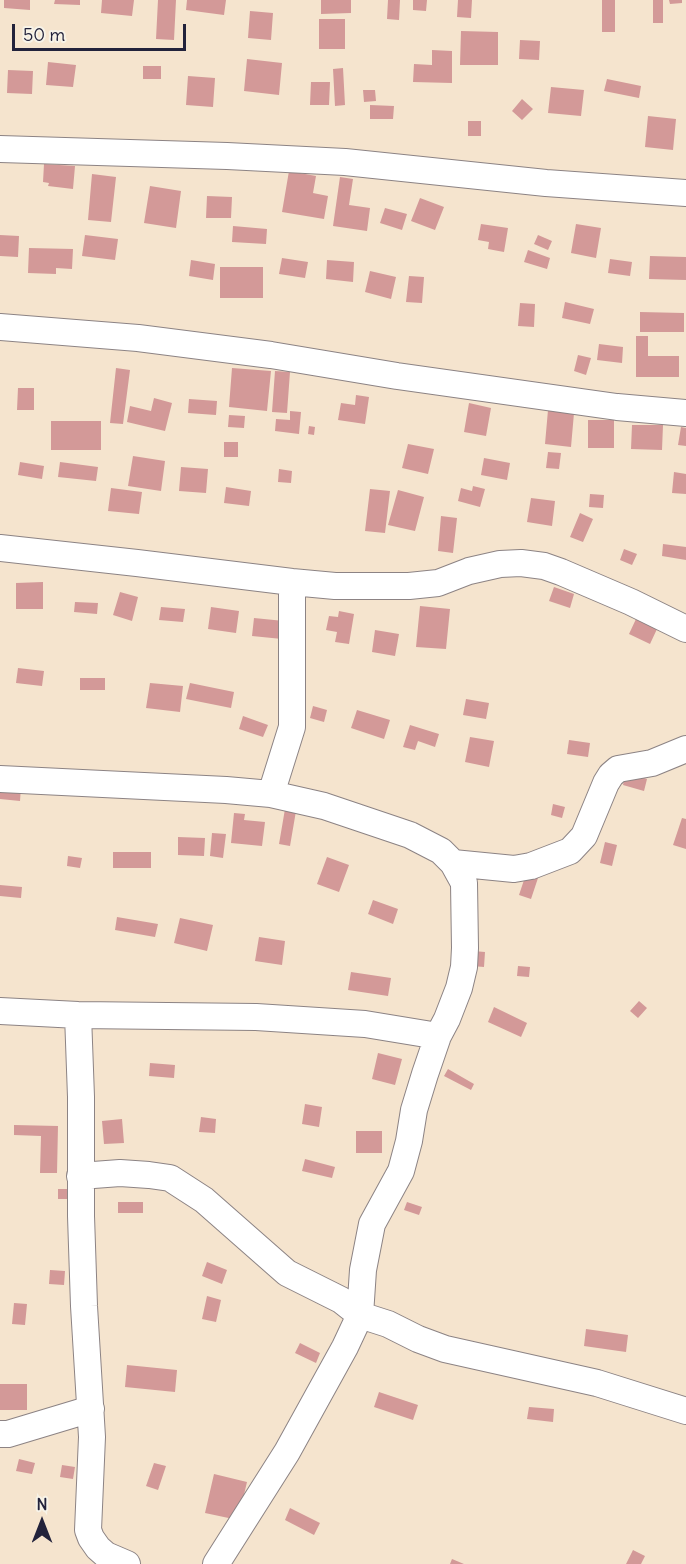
<!DOCTYPE html>
<html>
<head>
<meta charset="utf-8">
<style>
  body { margin:0 }
  #map { position:relative; width:686px; height:1564px; overflow:hidden; background:#f5e4ce; font-family:Delius,sans-serif }
  canvas { display:block }
  .north { position:absolute; left:12px; top:1492px; width:60px; height:60px; -webkit-text-stroke:4px #f7f3e8; paint-order:stroke; rotate:0deg; font-size:16px; font-weight:700; line-height:24px; text-align:center; color:#22223b }
  .north::after { content:''; display:block; margin:auto; width:21px; height:27px; background:#22223b; clip-path:polygon(50% 0,100% 100%,50% 72%,0 100%) }
  .scale { position:absolute; left:12px; top:24px; width:174px; height:27px; box-sizing:border-box; border:3px solid #22223b; border-top:0; padding-left:8px; font-size:18px; line-height:21px; white-space:nowrap; color:#22223b; -webkit-text-stroke:4px #f7f3e8; paint-order:stroke }
</style>
</head>
<body>
<div id="map">
<canvas width="686" height="1564"></canvas>
<div class="north">N</div>
<div class="scale">50 m</div>
</div>
<script>
const ctx = document.querySelector('canvas').getContext('2d');
ctx.lineJoin = 'round';
function fillPath(path, color) { ctx.fillStyle = color; ctx.fill(path, 'evenodd'); }
const shape = rows => new Path2D(rows.map(r => 'M' + r).join(''));
function strokePath(path, color, width, dash) { ctx.strokeStyle = color; ctx.lineWidth = width; ctx.lineCap = dash ? 'butt' : 'round'; ctx.setLineDash(dash || []); ctx.stroke(path); }
fillPath(shape([
  [4,0,30,0,30,10,4,8],
  [55,0,80,0,80,5,54,4],
  [102,0,134,0,132,16,101,13],
  [158,0,176,0,174,40,156,39],
  [187,0,226,0,224,15,186,10],
  [321,0,351,0,351,13,321,14],
  [388,0,400,0,399,20,387,19],
  [413,0,427,0,426,11,413,10],
  [458,0,472,0,471,18,457,17],
  [602,0,615,0,615,32,602,32],
  [653,0,663,0,663,23,653,23],
  [669,0,682,0,682,3,670,4],
  [250,11,273,13,271,40,248,38],
  [319,19,345,19,345,49,319,49],
  [461,31,498,32,498,65,460,65],
  [520,40,540,41,539,60,519,59],
  [432,50,452,51,452,83,413,82,414,64,432,65],
  [247,59,282,63,279,95,244,91],
  [48,62,76,65,73,87,46,85],
  [143,66,161,66,161,79,143,79],
  [343,68,345,105,335,106,333,69],
  [8,70,33,71,32,94,7,93],
  [188,76,215,78,213,107,186,105],
  [607,79,641,86,639,98,604,91],
  [311,82,330,82,329,105,310,105],
  [551,87,584,90,581,116,548,113],
  [363,90,375,90,376,101,364,102],
  [522,99,533,109,522,120,512,111],
  [370,105,394,106,393,119,370,119],
  [648,116,676,119,673,150,645,147],
  [468,121,481,121,481,136,468,136],
  [44,164,75,166,73,189,48,186,49,183,43,182],
  [289,171,316,176,313,193,328,196,324,219,282,212],
  [92,174,116,177,111,222,88,220],
  [340,177,353,179,349,205,370,208,367,231,333,226],
  [150,186,181,191,176,228,144,223],
  [207,196,232,197,231,218,206,218],
  [420,198,444,207,435,230,411,221],
  [385,208,407,214,402,230,380,223],
  [481,224,508,228,504,252,488,249,489,242,478,240],
  [576,224,601,228,596,258,571,253],
  [233,226,267,229,266,244,232,242],
  [0,235,19,236,18,257,0,256],
  [85,235,118,239,115,260,82,256],
  [538,235,552,241,548,250,534,244],
  [29,248,73,249,72,269,56,268,56,274,28,273],
  [528,250,550,258,547,269,524,262],
  [650,256,686,257,686,280,649,279],
  [282,258,308,262,305,278,279,274],
  [610,259,632,262,630,276,608,273],
  [191,260,215,264,213,280,189,276],
  [327,260,354,262,353,282,326,279],
  [220,267,263,267,263,298,220,298],
  [370,271,396,277,391,299,365,292],
  [409,276,424,277,422,303,406,302],
  [565,302,594,309,590,324,562,318],
  [520,303,535,304,534,327,518,326],
  [640,312,684,313,684,332,640,332],
  [636,336,648,336,648,356,679,356,679,377,636,377],
  [599,344,623,347,622,363,597,360],
  [578,355,591,358,586,375,574,371],
  [116,368,130,370,123,424,110,423],
  [232,368,271,371,267,411,229,407],
  [275,371,290,372,287,413,272,412],
  [18,388,34,388,34,410,17,410],
  [356,395,369,397,365,424,338,420,341,403,355,405],
  [154,398,172,403,165,431,127,422,130,406,151,411],
  [189,399,217,401,216,415,188,413],
  [469,403,491,408,486,436,464,432],
  [548,410,574,413,571,447,545,444],
  [290,411,301,412,299,434,275,431,276,419,290,420],
  [229,415,245,416,244,428,228,427],
  [588,420,614,420,614,448,588,448],
  [51,421,101,421,101,450,51,450],
  [632,425,663,425,662,450,631,449],
  [309,426,315,427,314,435,308,434],
  [681,427,686,428,686,446,678,445],
  [224,442,238,442,238,457,224,457],
  [408,444,434,449,428,474,402,468],
  [548,452,561,453,559,469,546,468],
  [133,456,165,461,161,491,128,486],
  [484,458,510,463,507,480,481,475],
  [20,462,44,466,42,479,18,475],
  [60,462,98,467,96,481,58,477],
  [181,467,208,469,206,493,179,491],
  [279,469,292,471,291,483,278,482],
  [674,472,686,474,686,494,672,493],
  [473,486,485,489,480,507,458,501,461,488,472,491],
  [226,487,251,491,249,506,224,503],
  [111,488,142,492,139,514,108,511],
  [370,489,390,491,385,533,365,531],
  [398,490,424,497,415,531,388,525],
  [590,494,604,495,603,508,589,507],
  [531,498,555,501,552,526,527,522],
  [580,513,593,519,583,542,570,537],
  [441,516,457,518,453,553,438,551],
  [663,544,686,547,686,560,662,556],
  [624,549,637,554,632,565,620,560],
  [43,582,43,609,16,609,16,583],
  [554,587,574,594,570,608,549,601],
  [120,592,138,597,132,621,113,615],
  [75,602,98,603,97,614,74,612],
  [420,606,450,609,446,649,416,647],
  [161,607,185,609,183,622,159,620],
  [211,607,239,611,236,633,208,629],
  [339,611,354,614,349,644,335,642,337,632,326,630,329,616,338,617],
  [254,618,284,621,282,639,252,636],
  [636,619,657,629,650,644,629,634],
  [375,630,399,634,395,656,372,652],
  [18,668,44,671,42,686,16,683],
  [80,678,105,678,105,690,80,690],
  [150,683,183,686,180,712,146,708],
  [190,683,234,692,231,708,186,699],
  [466,699,489,703,486,719,463,715],
  [313,706,327,710,324,722,310,718],
  [357,710,390,720,384,739,351,728],
  [243,716,268,725,263,737,239,729],
  [410,725,439,734,435,747,418,741,415,750,403,747],
  [470,737,494,741,489,767,465,762],
  [569,740,590,743,588,757,567,754],
  [626,772,647,779,644,791,623,785],
  [0,785,21,787,20,801,0,799],
  [553,804,565,807,562,818,551,815],
  [285,809,296,811,290,846,279,844],
  [234,813,245,814,244,820,265,822,262,846,231,843],
  [682,818,686,819,686,849,673,845],
  [212,833,226,834,223,858,210,856],
  [178,837,205,838,204,856,178,855],
  [605,842,617,845,612,866,600,863],
  [113,852,151,852,151,868,113,868],
  [68,856,82,858,80,868,67,866],
  [327,857,349,865,339,892,317,884],
  [526,874,538,878,531,899,519,895],
  [0,885,22,887,21,898,0,896],
  [373,900,398,909,393,924,368,914],
  [117,917,158,924,155,937,115,930],
  [180,918,213,925,207,951,174,943],
  [259,937,285,941,282,965,255,961],
  [473,951,485,952,484,967,472,966],
  [518,966,530,967,529,977,517,976],
  [351,972,391,978,388,996,348,990],
  [639,1001,647,1008,638,1018,630,1011],
  [494,1007,527,1023,521,1037,488,1022],
  [378,1053,402,1059,395,1085,372,1079],
  [150,1063,175,1065,174,1078,149,1076],
  [448,1069,474,1084,471,1090,444,1076],
  [305,1104,322,1107,319,1127,302,1124],
  [201,1117,216,1119,215,1133,199,1132],
  [122,1119,124,1143,104,1144,102,1121],
  [14,1125,58,1126,57,1173,40,1173,41,1136,14,1135],
  [356,1131,382,1131,382,1153,356,1153],
  [305,1159,335,1167,332,1178,302,1171],
  [58,1189,70,1189,70,1199,58,1199],
  [118,1202,143,1202,143,1213,118,1213],
  [407,1202,422,1207,419,1215,404,1210],
  [207,1262,227,1270,222,1284,202,1276],
  [50,1270,65,1271,64,1285,49,1284],
  [207,1296,221,1300,216,1322,202,1319],
  [14,1303,27,1304,25,1325,12,1324],
  [586,1329,628,1335,626,1352,584,1346],
  [300,1343,320,1353,316,1363,295,1353],
  [127,1365,177,1370,175,1392,125,1387],
  [0,1384,27,1384,27,1410,0,1410],
  [379,1392,418,1405,413,1420,374,1407],
  [529,1407,554,1409,553,1422,527,1419],
  [19,1459,35,1463,32,1474,16,1471],
  [154,1463,166,1466,158,1490,146,1486],
  [62,1465,75,1467,73,1479,60,1477],
  [214,1474,247,1482,238,1520,205,1513],
  [290,1508,320,1523,314,1535,285,1520],
  [633,1550,645,1556,641,1564,626,1564],
  [452,1559,464,1564,450,1564]
]), '#d39998');
const minor = shape([
  [0,149,227,156,345,162,546,183,686,193],
  [0,327,138,338,271,355,397,376,617,407,686,413],
  [0,548,137,563,292,582,335,586,409,586,438,583,469,571,500,564,521,563,544,566,561,572,631,602,686,629],
  [0,779,226,790,271,794,324,806,410,835,441,851,453,863,464,883,465,948,464,967,459,988,447,1019,438,1036,425,1074,414,1110,409,1141,401,1171,372,1224,363,1270,360,1315,345,1347,287,1452,216,1564],
  [271,794,292,727,292,582],
  [453,863,514,869,531,866,570,851,584,836,606,783,611,775,618,769,652,763,686,749],
  [0,1011,78,1015,256,1017,365,1024,438,1036],
  [78,1015,81,1097,81,1216,84,1306,92,1437,88,1530,91,1538,98,1548,106,1555,127,1564],
  [80,1176,120,1173,149,1175,170,1178,204,1200,287,1273,341,1300,360,1315,388,1324,418,1339,445,1349,597,1383,686,1411],
  [0,1434,8,1434,91,1409]
]);
strokePath(minor, '#8c8384', 28);
strokePath(minor, '#fff', 26);
</script>
</body>
</html>
